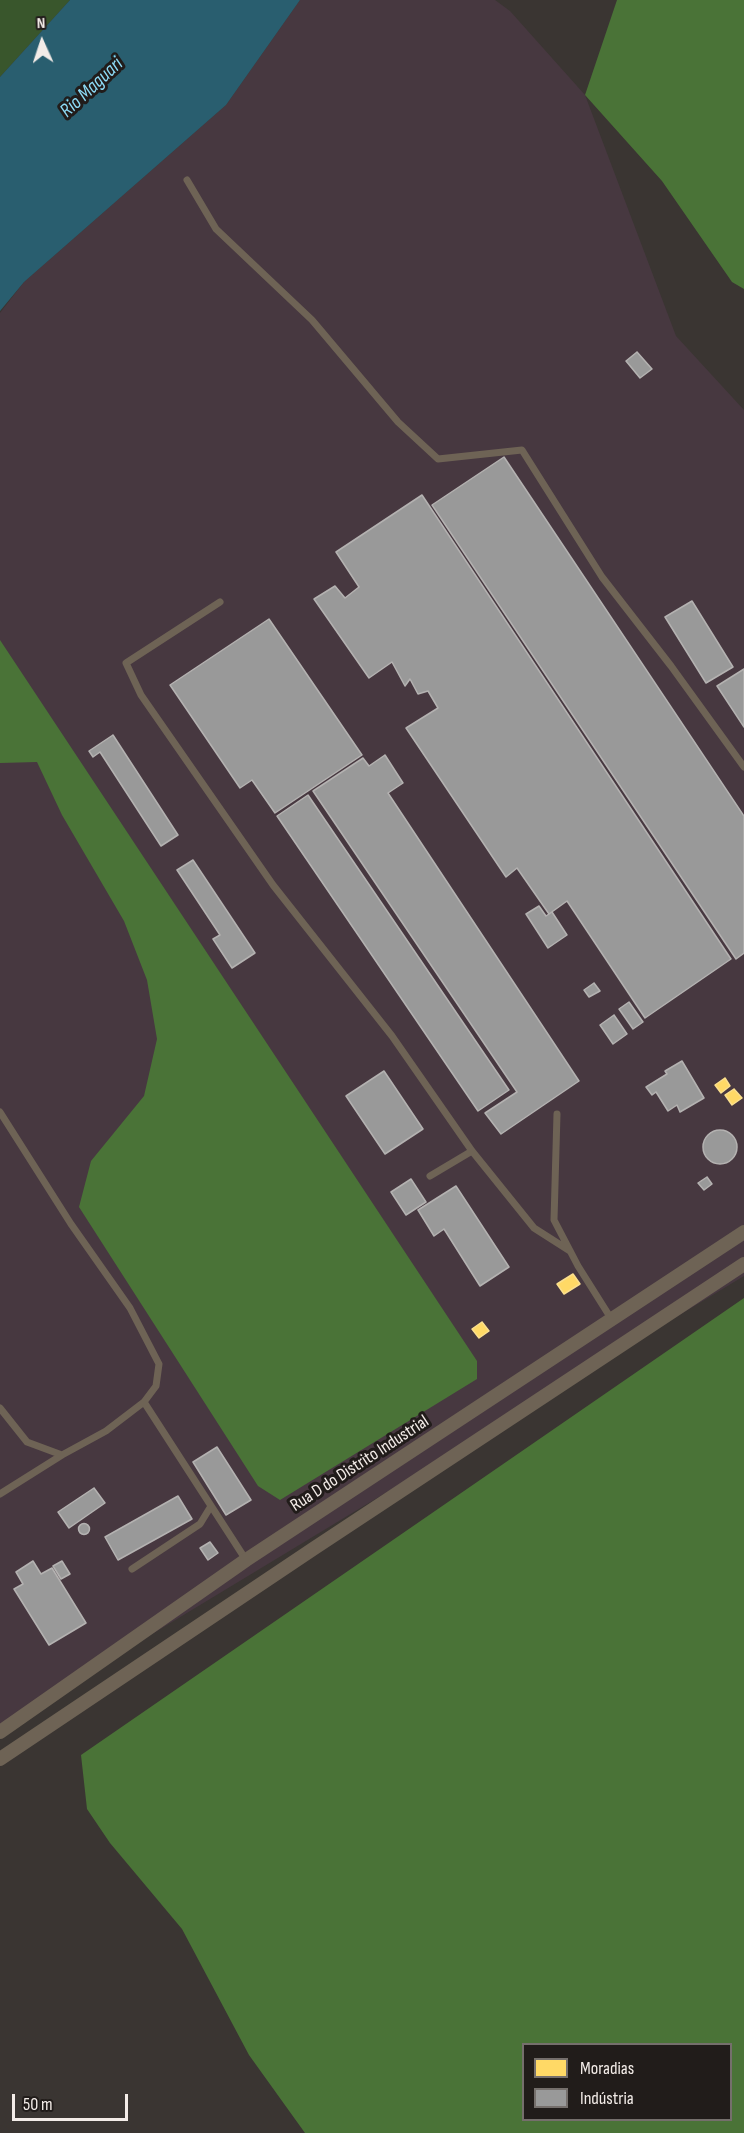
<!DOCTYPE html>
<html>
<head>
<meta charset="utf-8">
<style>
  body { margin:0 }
  #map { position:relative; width:744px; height:2133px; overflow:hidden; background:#3a3532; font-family:"Sofia Sans Condensed",sans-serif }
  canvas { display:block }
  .legend { position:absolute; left:522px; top:2043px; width:210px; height:78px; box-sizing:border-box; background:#211c1a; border:2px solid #756f6c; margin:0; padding:8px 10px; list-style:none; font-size:18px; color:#f3ece8 }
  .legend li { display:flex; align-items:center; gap:12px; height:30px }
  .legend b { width:30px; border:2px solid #756f6c }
  .north { position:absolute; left:12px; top:12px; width:60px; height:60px; -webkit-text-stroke:4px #211c1a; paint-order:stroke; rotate:357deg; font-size:16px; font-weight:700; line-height:24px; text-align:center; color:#f3ece8 }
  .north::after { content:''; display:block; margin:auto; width:21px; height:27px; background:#f3ece8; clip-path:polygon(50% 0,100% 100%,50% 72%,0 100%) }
  .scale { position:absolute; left:12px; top:2094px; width:116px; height:27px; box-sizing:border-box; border:3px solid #f3ece8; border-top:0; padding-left:8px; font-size:18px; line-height:21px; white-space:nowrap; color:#f3ece8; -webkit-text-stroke:4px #211c1a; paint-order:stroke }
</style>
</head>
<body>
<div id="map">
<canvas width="744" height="2133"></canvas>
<ul class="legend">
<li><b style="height:16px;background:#ffd966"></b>Moradias</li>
<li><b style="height:16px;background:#999"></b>Indústria</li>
</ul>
<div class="north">N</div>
<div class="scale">50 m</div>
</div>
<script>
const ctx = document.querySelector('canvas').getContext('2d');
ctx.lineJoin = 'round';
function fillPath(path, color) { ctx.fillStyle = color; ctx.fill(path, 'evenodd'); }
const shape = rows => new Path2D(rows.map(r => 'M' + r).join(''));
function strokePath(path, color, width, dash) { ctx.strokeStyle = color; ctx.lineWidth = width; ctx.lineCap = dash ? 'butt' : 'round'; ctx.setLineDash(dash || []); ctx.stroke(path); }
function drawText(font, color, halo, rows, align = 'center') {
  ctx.font = font + ' "Sofia Sans Condensed",sans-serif'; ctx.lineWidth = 6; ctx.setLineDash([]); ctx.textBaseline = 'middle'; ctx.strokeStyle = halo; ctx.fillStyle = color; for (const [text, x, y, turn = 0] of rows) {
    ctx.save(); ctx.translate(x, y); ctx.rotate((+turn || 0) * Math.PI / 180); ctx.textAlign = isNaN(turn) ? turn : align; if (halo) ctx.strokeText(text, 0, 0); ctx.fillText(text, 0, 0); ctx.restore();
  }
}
fillPath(shape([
  [300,0,495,0,510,11,585,95,676,336,744,410,744,1276,0,1726,0,313,24,282,226,105]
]), '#473840');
fillPath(shape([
  [0,0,70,0,0,77]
]), '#39562c');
fillPath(shape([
  [617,0,744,0,744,289,732,282,662,181,585,95],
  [0,640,477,1361,477,1379,280,1500,258,1486,79,1207,91,1161,144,1096,157,1039,147,980,124,921,62,815,37,762,0,763],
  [744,1298,744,2133,305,2133,249,2055,182,1929,110,1843,87,1809,81,1755],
  [524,2044,730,2044,730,2120,524,2120]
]), '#4a7337');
fillPath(shape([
  [70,0,300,0,226,105,24,282,0,311,0,77]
]), '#295e6f');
const homes = shape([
  [725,1078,730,1086,721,1093,715,1085,725,1078],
  [734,1089,742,1098,732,1105,725,1095,734,1089],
  [573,1274,580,1284,564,1294,557,1284,573,1274],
  [482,1322,489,1331,479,1338,472,1329,482,1322]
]);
fillPath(homes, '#ffd966');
strokePath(homes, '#fbdf8d', 1.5);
const industry = shape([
  [637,352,652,369,640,378,626,361,637,352],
  [504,457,744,816,744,953,736,959,432,505,504,457],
  [422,495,731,959,645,1018,567,901,549,914,517,868,506,877,406,728,438,708,428,691,418,694,410,679,405,686,392,662,369,678,314,599,335,586,345,598,359,587,336,552,422,495],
  [692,601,733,667,706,683,665,617,692,601],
  [269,619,362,755,275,813,252,780,240,788,170,685,269,619],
  [744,669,744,727,717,686,744,669],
  [113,735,178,835,161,846,100,752,93,757,89,751,113,735],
  [385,755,403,783,388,793,579,1081,501,1134,485,1113,517,1092,313,791,363,758,369,766,385,755],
  [308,795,509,1090,478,1111,277,816,308,795],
  [193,860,255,953,232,968,213,939,220,935,177,870,193,860],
  [539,906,546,916,552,912,567,935,548,948,526,914,539,906],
  [594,983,600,991,589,997,584,990,594,983],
  [629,1002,643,1022,633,1029,619,1009,629,1002],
  [614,1015,627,1034,613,1044,600,1025,614,1015],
  [682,1061,704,1098,680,1112,677,1105,668,1111,656,1092,652,1095,646,1087,667,1074,665,1071,682,1061],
  [384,1071,423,1129,385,1154,346,1096,384,1071],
  '703 1147a17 17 0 1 1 34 0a17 17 0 1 1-34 0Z',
  [707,1177,712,1184,704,1190,698,1183,707,1177],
  [411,1179,426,1202,406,1215,391,1192,411,1179],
  [456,1186,509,1267,480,1286,444,1229,434,1236,418,1210,456,1186],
  [217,1447,251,1500,226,1515,193,1462,217,1447],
  [94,1488,105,1503,69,1528,58,1512,94,1488],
  [178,1496,192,1519,118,1560,105,1537,178,1496],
  '78.5 1529a5.5 5.5 0 1 1 11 0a5.5 5.5 0 1 1-11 0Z',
  [210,1542,218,1553,208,1560,200,1548,210,1542],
  [33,1561,41,1574,52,1568,86,1623,49,1645,14,1589,23,1584,16,1572,33,1561],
  [62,1561,70,1574,61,1579,53,1566,62,1561]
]);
fillPath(industry, '#999');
strokePath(industry, '#b4b2b1', 1.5);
strokePath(shape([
  [187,180,216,229,312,320,398,422,438,459,522,450,602,577,671,666,744,767],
  [220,602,126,663,141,695,273,885,392,1036,472,1151,534,1228,570,1251],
  [0,1112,71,1224,130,1308,159,1364,156,1386,144,1402],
  [557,1114,554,1220,578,1266,612,1320],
  [430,1176,472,1151],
  [0,1408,27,1442,62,1455,106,1431,144,1402,246,1560],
  [0,1494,62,1455],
  [132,1569,200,1524,211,1506]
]), '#6e6355', 7);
strokePath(shape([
  [0,1732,246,1560,744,1232],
  [0,1759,313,1549,744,1264]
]), '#6e6355', 14);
drawText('18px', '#f3ece8', '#211c1a', [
  ["Rua D do Distrito Industrial",360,1464,-33]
]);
drawText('italic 20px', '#8ddbf6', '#211c1a', [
  ["Rio Maguari",92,88,-43]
]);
</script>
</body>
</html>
